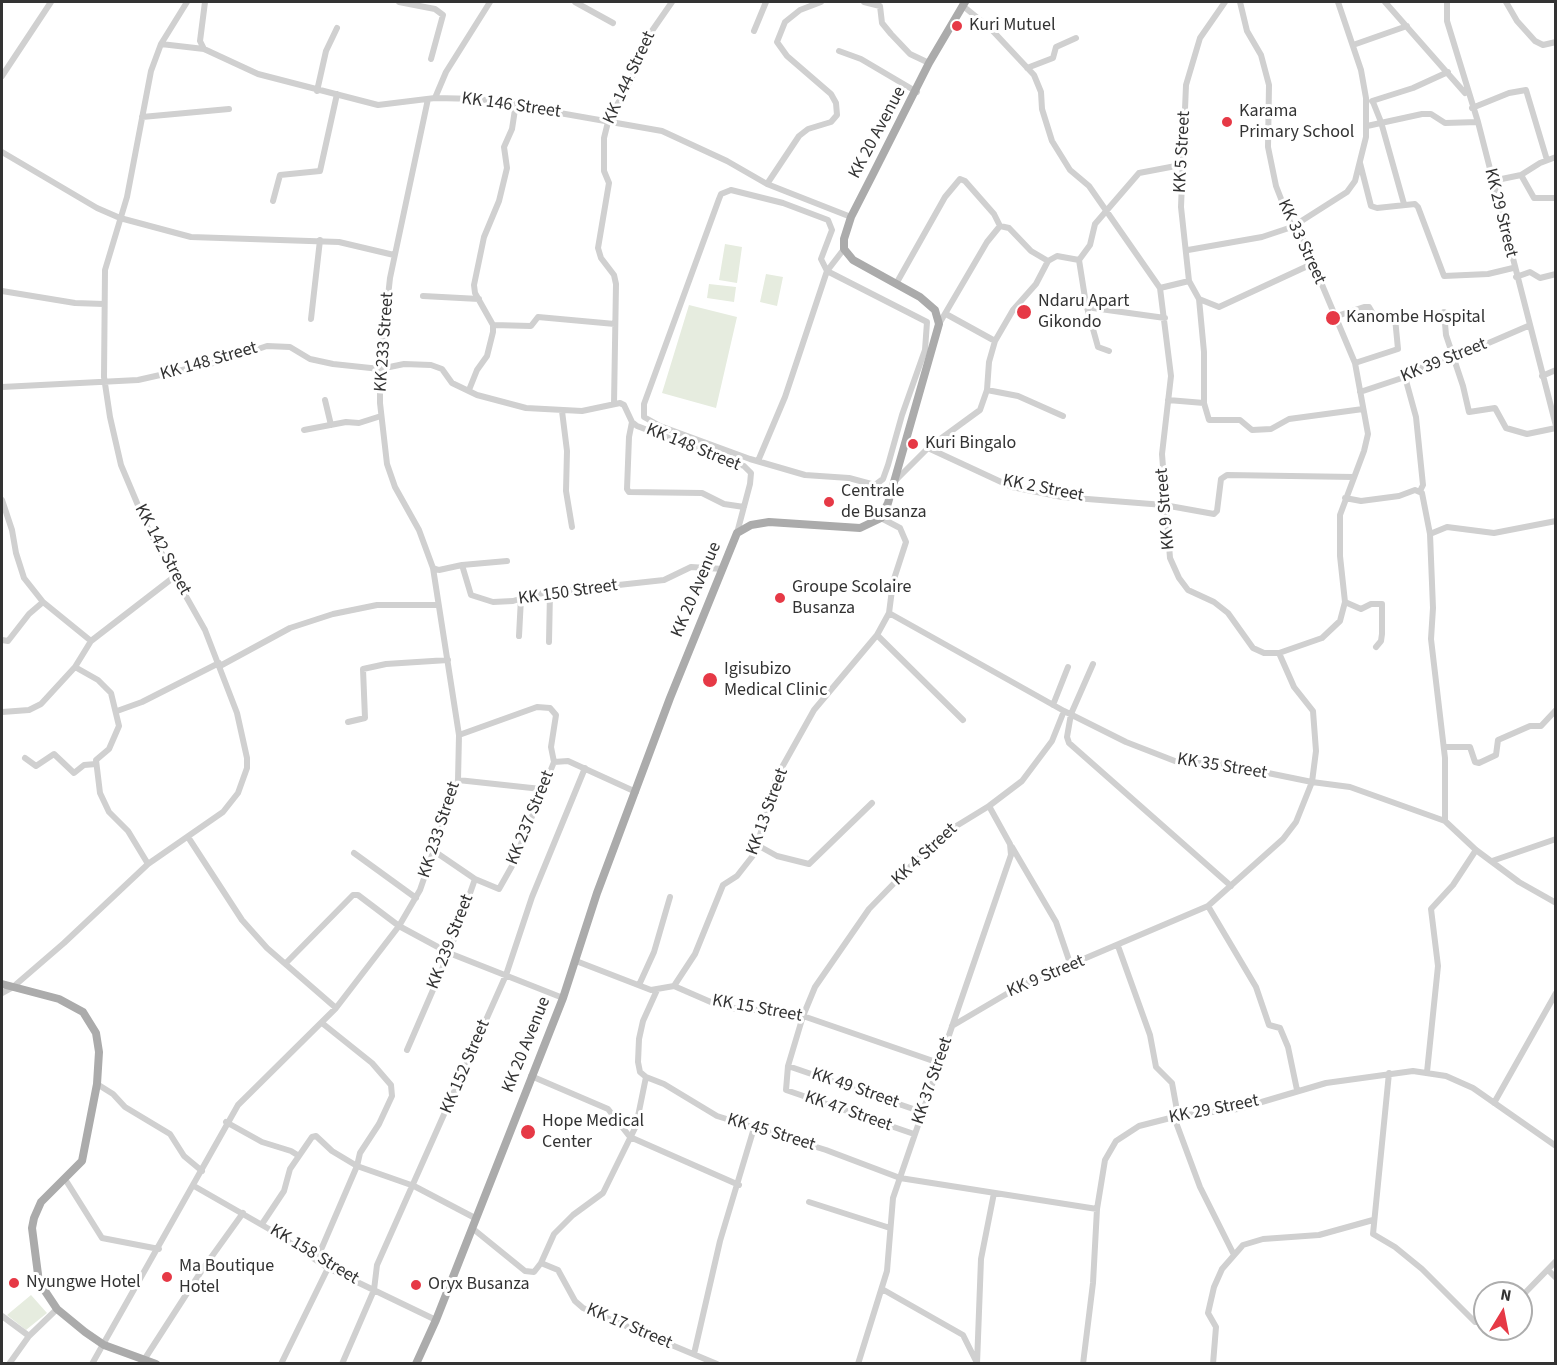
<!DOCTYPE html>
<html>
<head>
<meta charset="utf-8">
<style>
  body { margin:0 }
  #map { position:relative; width:1557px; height:1365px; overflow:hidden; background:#fff; font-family:"Source Sans 3",sans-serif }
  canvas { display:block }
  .frame { position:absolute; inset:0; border:3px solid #333; pointer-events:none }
  .north { position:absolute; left:1473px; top:1281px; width:60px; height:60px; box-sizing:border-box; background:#fff; border:2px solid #adadad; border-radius:50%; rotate:10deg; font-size:16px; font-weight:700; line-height:24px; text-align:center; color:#333 }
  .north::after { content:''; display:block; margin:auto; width:21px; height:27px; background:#e63946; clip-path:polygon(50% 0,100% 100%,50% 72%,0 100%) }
</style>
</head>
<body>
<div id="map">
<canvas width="1557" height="1365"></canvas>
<div class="frame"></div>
<div class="north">N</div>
</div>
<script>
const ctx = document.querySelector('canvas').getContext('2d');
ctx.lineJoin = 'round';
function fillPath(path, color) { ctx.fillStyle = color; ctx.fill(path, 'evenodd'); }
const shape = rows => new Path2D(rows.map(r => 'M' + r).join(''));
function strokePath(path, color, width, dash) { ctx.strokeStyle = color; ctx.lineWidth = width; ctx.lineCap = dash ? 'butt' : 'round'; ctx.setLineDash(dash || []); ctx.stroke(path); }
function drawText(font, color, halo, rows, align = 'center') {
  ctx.font = font + ' "Source Sans 3",sans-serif'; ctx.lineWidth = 6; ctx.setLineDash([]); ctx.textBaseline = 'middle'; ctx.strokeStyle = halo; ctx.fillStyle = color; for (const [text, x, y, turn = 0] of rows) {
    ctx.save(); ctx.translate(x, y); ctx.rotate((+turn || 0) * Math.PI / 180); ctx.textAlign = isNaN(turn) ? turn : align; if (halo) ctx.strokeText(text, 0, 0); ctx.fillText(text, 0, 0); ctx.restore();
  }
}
fillPath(shape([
  [725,244,742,247,737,283,719,280],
  [766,274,783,277,777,306,760,302],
  [709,284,736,287,734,302,707,298],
  [689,305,737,317,716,408,662,393],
  [31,1295,47,1313,26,1330,7,1315]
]), '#e6ecdf');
strokePath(shape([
  [399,2,435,9,443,15,431,59],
  [575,2,613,23],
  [864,2,880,6,882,23,891,34,910,54,929,63],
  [1240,2,1247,31,1261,55,1269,85,1268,147,1276,186,1292,227,1301,235,1355,363,1368,434,1364,451,1340,515,1340,556,1345,602,1340,621,1322,638,1279,653],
  [1385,2,1465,93],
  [1447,2,1447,21,1478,122,1556,426],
  [1506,2,1517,21,1535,41,1543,45,1556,42],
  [754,31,766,2],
  [161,44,204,49,258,74,378,105,435,98,480,99,662,131,727,161,767,184,851,217],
  [1353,45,1407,26],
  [204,49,200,41,205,2],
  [839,51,861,59,917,92],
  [1027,68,1053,58,1056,47,1076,38],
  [2,76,51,2],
  [317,91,326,51,337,28],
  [435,98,446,72,490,2],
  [1372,101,1413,88,1448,72],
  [1373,102,1381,122,1404,204],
  [1472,108,1509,93,1526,90,1547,160],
  [142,117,229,109],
  [1367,126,1422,114,1431,114,1445,123,1478,122],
  [2,152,97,208,120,218,191,237,339,242,394,255],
  [1360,163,1371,206,1377,208,1415,204,1418,207,1444,276,1488,274,1513,268],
  [1521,175,1534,198,1556,198],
  [1492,181,1521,175,1540,163,1556,157],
  [767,184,799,136,808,129,831,122,837,115,836,103,831,94,787,56,777,42,785,22,800,10,821,2],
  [731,190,783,203,828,220,832,230,821,259,827,271,927,322,925,350,902,415,888,465,883,479,875,485,849,478,805,475,750,459,660,426,644,417,644,404,719,199,721,194,731,190],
  [273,201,280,175,320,171,337,94],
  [1188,250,1262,237,1292,227,1347,192,1355,181,1366,137,1366,98,1361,70,1338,2],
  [1079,260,1086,304,1093,308,1165,318],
  [1516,277,1530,272,1540,278,1556,274],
  [1189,281,1199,299,1219,307,1312,264],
  [896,284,945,197,960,179,965,181,994,214,1000,226,1009,228,1031,251,1048,261],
  [1160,288,1189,281,1181,207,1186,85,1200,38,1225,2],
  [2,291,75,303,104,304],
  [423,296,479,299],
  [1086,304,1098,347,1109,351],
  [1444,312,1446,335,1463,386,1469,412,1495,408,1506,428,1527,434,1556,428],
  [946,314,995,341],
  [1334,317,1364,307,1369,307,1376,319,1395,318,1398,349,1355,363],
  [311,319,320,240],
  [939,324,987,242,1000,226],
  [493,325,531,326,538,317,615,324],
  [1542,376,1556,370],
  [1405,377,1416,417,1423,485,1420,491],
  [2,387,138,380,222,361,267,346,290,347,310,359,333,364,380,369,404,364,431,365,442,369,452,383,477,395,526,408,582,411,620,403,624,405,632,422,637,426,744,466,751,473,750,484,737,533],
  [469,390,477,370,487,356,493,332,493,325,475,293,474,285,484,237,499,201,507,168,504,147,512,129,516,103],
  [987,390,1018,396,1063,416],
  [1360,392,1405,377,1429,363,1470,351,1528,326],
  [325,400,331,425],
  [1168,400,1204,403,1204,352,1199,299],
  [1204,403,1209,420,1240,420,1252,430,1271,429,1289,419,1363,409],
  [614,404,616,284,614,275,601,258,598,248,609,183,604,171,604,138,608,122,632,77,647,38,672,2],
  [562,411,567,451,566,491,572,527],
  [632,422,629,437,627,489,629,492,702,493,724,504,744,507],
  [304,430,346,422,359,423,381,416],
  [928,448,1012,487,1062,497,1164,505,1214,514,1217,511,1221,479,1227,475,1354,477],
  [758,461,785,397,827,271,844,249],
  [895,481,928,448,980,410,987,390,989,362,995,341,1013,310,1036,284,1048,261,1057,256,1079,260,1090,245,1095,224,1139,173,1181,165],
  [1345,498,1361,501,1399,496,1415,490,1422,493,1430,534,1433,608,1431,639,1445,758,1445,821],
  [2,500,12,530,16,553,24,578,43,602,91,641],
  [1430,534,1447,527,1494,533,1556,521],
  [462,565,507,561],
  [433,568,439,570,462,565,471,595,493,602,513,601,536,594,664,580,691,567,723,569],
  [1345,602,1361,609,1371,604,1382,604,1382,634,1381,641,1376,647],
  [889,613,1064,711,1126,742,1180,763,1219,763,1312,782,1350,787,1445,821,1476,850,1519,882,1556,903],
  [877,635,963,720],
  [519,636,521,598],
  [2,640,8,641,29,614,43,602],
  [549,642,550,592],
  [1093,664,1071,714,1067,737,1069,743,1231,886],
  [220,666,290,628,333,614,377,605,438,605],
  [75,667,98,680,111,693,119,726,109,749,96,760,100,793,109,812,128,831,148,864],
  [1053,705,1068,667],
  [117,711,142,702,219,663],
  [2,712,29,710,41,704,75,667,91,641,174,577],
  [348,722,365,718,363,669,386,664,448,660],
  [459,735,537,707,550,708,556,715,551,747,554,762,512,866,499,889,475,879],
  [1444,747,1470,747,1475,762,1479,763,1496,755,1498,740,1530,726,1541,726,1556,710],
  [25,758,36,766,54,754,74,773,84,765,96,764],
  [554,762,568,761,636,792],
  [458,780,541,789],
  [188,837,242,920,267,948,336,1008],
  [759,846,777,856,809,864,872,803],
  [1012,847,1056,922,1071,966],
  [354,853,416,898],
  [1492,861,1556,839],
  [1208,906,1256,987,1269,1025,1280,1028,1288,1047,1297,1090],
  [1118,946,1150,1035,1156,1067,1172,1083,1178,1116],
  [576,961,651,990,674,986,713,1003,737,1009,779,1011,803,1016,939,1063],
  [286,963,353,895,358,895,399,926,449,953,563,998],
  [639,985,654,952,670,897],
  [674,986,695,954,723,885,737,876,755,853,776,778,814,710,877,635,889,613,893,582,906,542,900,528,881,518],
  [2,993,13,987,64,943,148,864,223,812,238,793,247,768,247,758,237,713,205,630,148,529,121,465,110,417,104,377,105,270,127,197,151,71,161,44,187,2],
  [952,1026,1020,986,1208,906,1283,839,1296,822,1312,782,1316,751,1313,711,1294,687,1279,653,1264,653,1253,648,1228,613,1214,602,1188,590,1179,578,1170,558,1162,454,1171,376,1160,288,1089,186,1070,170,1052,141,1042,109,1041,92,1034,75,990,28,963,6],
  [407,1050,449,953,475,879,434,851],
  [788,1066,922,1112],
  [1427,1072,1438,966,1431,909,1453,885,1476,850],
  [1389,1073,1373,1234,1395,1247,1422,1269,1475,1322,1485,1322],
  [531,1076,608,1109,630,1137,739,1185],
  [646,1077,664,1084,717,1116,826,1150,900,1178,1097,1209],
  [97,1084,113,1094,125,1107,170,1134,184,1156,202,1171],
  [1494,1103,1556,993],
  [1174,1117,1200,1187,1234,1255],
  [226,1122,262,1142,291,1151,299,1156],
  [914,1134,786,1090,788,1066,803,1016,815,987,869,909,940,836,989,806,1022,781,1052,741,1064,711],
  [65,1179,102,1238,159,1249],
  [194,1186,269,1229,328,1268,436,1320],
  [809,1202,890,1228],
  [262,1224,284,1191,290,1169,312,1137,316,1136,332,1151,357,1166,360,1153,379,1124,392,1096,391,1085,372,1063,322,1023],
  [472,1228,525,1271,534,1272,541,1263,558,1270,575,1301,583,1308,717,1364],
  [317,1259,357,1166,414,1186,475,1218],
  [541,1263,554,1234,573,1215,603,1193,636,1126,646,1077,640,1072,638,1062,639,1039,643,1021,657,990],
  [1548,1270,1556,1278],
  [882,1289,963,1335,976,1361],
  [1521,1297,1556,1261],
  [2,1316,29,1336,57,1309],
  [694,1354,720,1241,754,1128],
  [144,1360,202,1270,243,1213],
  [9,1364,29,1336],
  [92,1364,238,1105,336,1008,399,926,420,890,458,780,459,735,433,568,419,530,395,487,387,464,380,403,380,369,390,278,428,99],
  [281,1364,328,1268],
  [342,1364,374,1290,377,1265,506,975,532,897,585,768],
  [858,1364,887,1271,893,1198,1011,855,1010,844,989,806],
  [977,1364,981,1259,994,1193],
  [1083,1364,1093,1283,1097,1209,1105,1160,1116,1141,1139,1126,1178,1116,1238,1109,1326,1083,1413,1071,1446,1076,1473,1088,1556,1146],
  [1213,1364,1216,1327,1208,1313,1214,1287,1222,1269,1243,1245,1263,1239,1319,1235,1373,1220]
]), '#d0d0d0', 6);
strokePath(shape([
  [2,984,59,999,83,1012,96,1033,99,1052,97,1084,82,1161,41,1202,34,1218,32,1228,39,1282,57,1309,85,1332,104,1345,156,1364],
  [416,1364,436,1320,563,998,597,893,670,698,737,533,751,525,769,522,860,528,881,518,888,503,939,324,935,310,920,297,853,260,844,249,844,239,851,217,873,174,929,63,965,2]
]), '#ababab', 8);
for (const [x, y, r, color] of [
  [957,26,6,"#e63946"],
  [1227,122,6,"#e63946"],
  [1024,312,8,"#e63946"],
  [1333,318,8,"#e63946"],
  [913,444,6,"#e63946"],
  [829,502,6,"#e63946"],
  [780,598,6,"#e63946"],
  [710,680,8,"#e63946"],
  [528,1132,8,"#e63946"],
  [167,1277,6,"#e63946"],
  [14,1283,6,"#e63946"],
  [416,1285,6,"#e63946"]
]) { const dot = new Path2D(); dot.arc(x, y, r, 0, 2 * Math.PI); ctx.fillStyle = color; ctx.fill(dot); strokePath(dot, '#fff', 2); }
drawText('18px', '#333', '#fff', [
  ["Kuri Mutuel",969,26],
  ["Karama",1239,112],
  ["Primary School",1239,133],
  ["Ndaru Apart",1038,302],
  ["Gikondo",1038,323],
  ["Kanombe Hospital",1346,318],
  ["Kuri Bingalo",925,444],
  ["Centrale",841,492],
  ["de Busanza",841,513],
  ["Groupe Scolaire",792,588],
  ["Busanza",792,609],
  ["Igisubizo",724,670],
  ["Medical Clinic",724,691],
  ["Hope Medical",542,1122],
  ["Center",542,1143],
  ["Ma Boutique",179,1267],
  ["Hotel",179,1288],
  ["Nyungwe Hotel",26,1283],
  ["Oryx Busanza",428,1285]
], 'left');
drawText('18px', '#333', '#fff', [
  ["KK 144 Street",630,78,-65],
  ["KK 146 Street",511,106,8],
  ["KK 20 Avenue",878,133,-62],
  ["KK 5 Street",1183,152,-87],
  ["KK 29 Street",1500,213,76],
  ["KK 33 Street",1301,242,65],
  ["KK 233 Street",385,342,-86],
  ["KK 39 Street",1444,361,-22],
  ["KK 148 Street",209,362,-16],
  ["KK 148 Street",693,448,22],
  ["KK 2 Street",1043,489,11],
  ["KK 9 Street",1166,509,-95],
  ["KK 142 Street",162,550,62],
  ["KK 20 Avenue",697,590,-67],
  ["KK 150 Street",568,593,-8],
  ["KK 35 Street",1222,767,9],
  ["KK 13 Street",768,812,-70],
  ["KK 237 Street",531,818,-68],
  ["KK 233 Street",440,830,-72],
  ["KK 4 Street",925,855,-43],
  ["KK 239 Street",451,942,-69],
  ["KK 9 Street",1046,977,-23],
  ["KK 15 Street",757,1009,10],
  ["KK 20 Avenue",527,1045,-68],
  ["KK 152 Street",466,1067,-67],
  ["KK 37 Street",933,1081,-71],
  ["KK 49 Street",855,1089,19],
  ["KK 29 Street",1214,1110,-11],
  ["KK 47 Street",848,1112,19],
  ["KK 45 Street",771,1133,17],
  ["KK 158 Street",314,1255,31],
  ["KK 17 Street",629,1327,23]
]);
</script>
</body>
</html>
